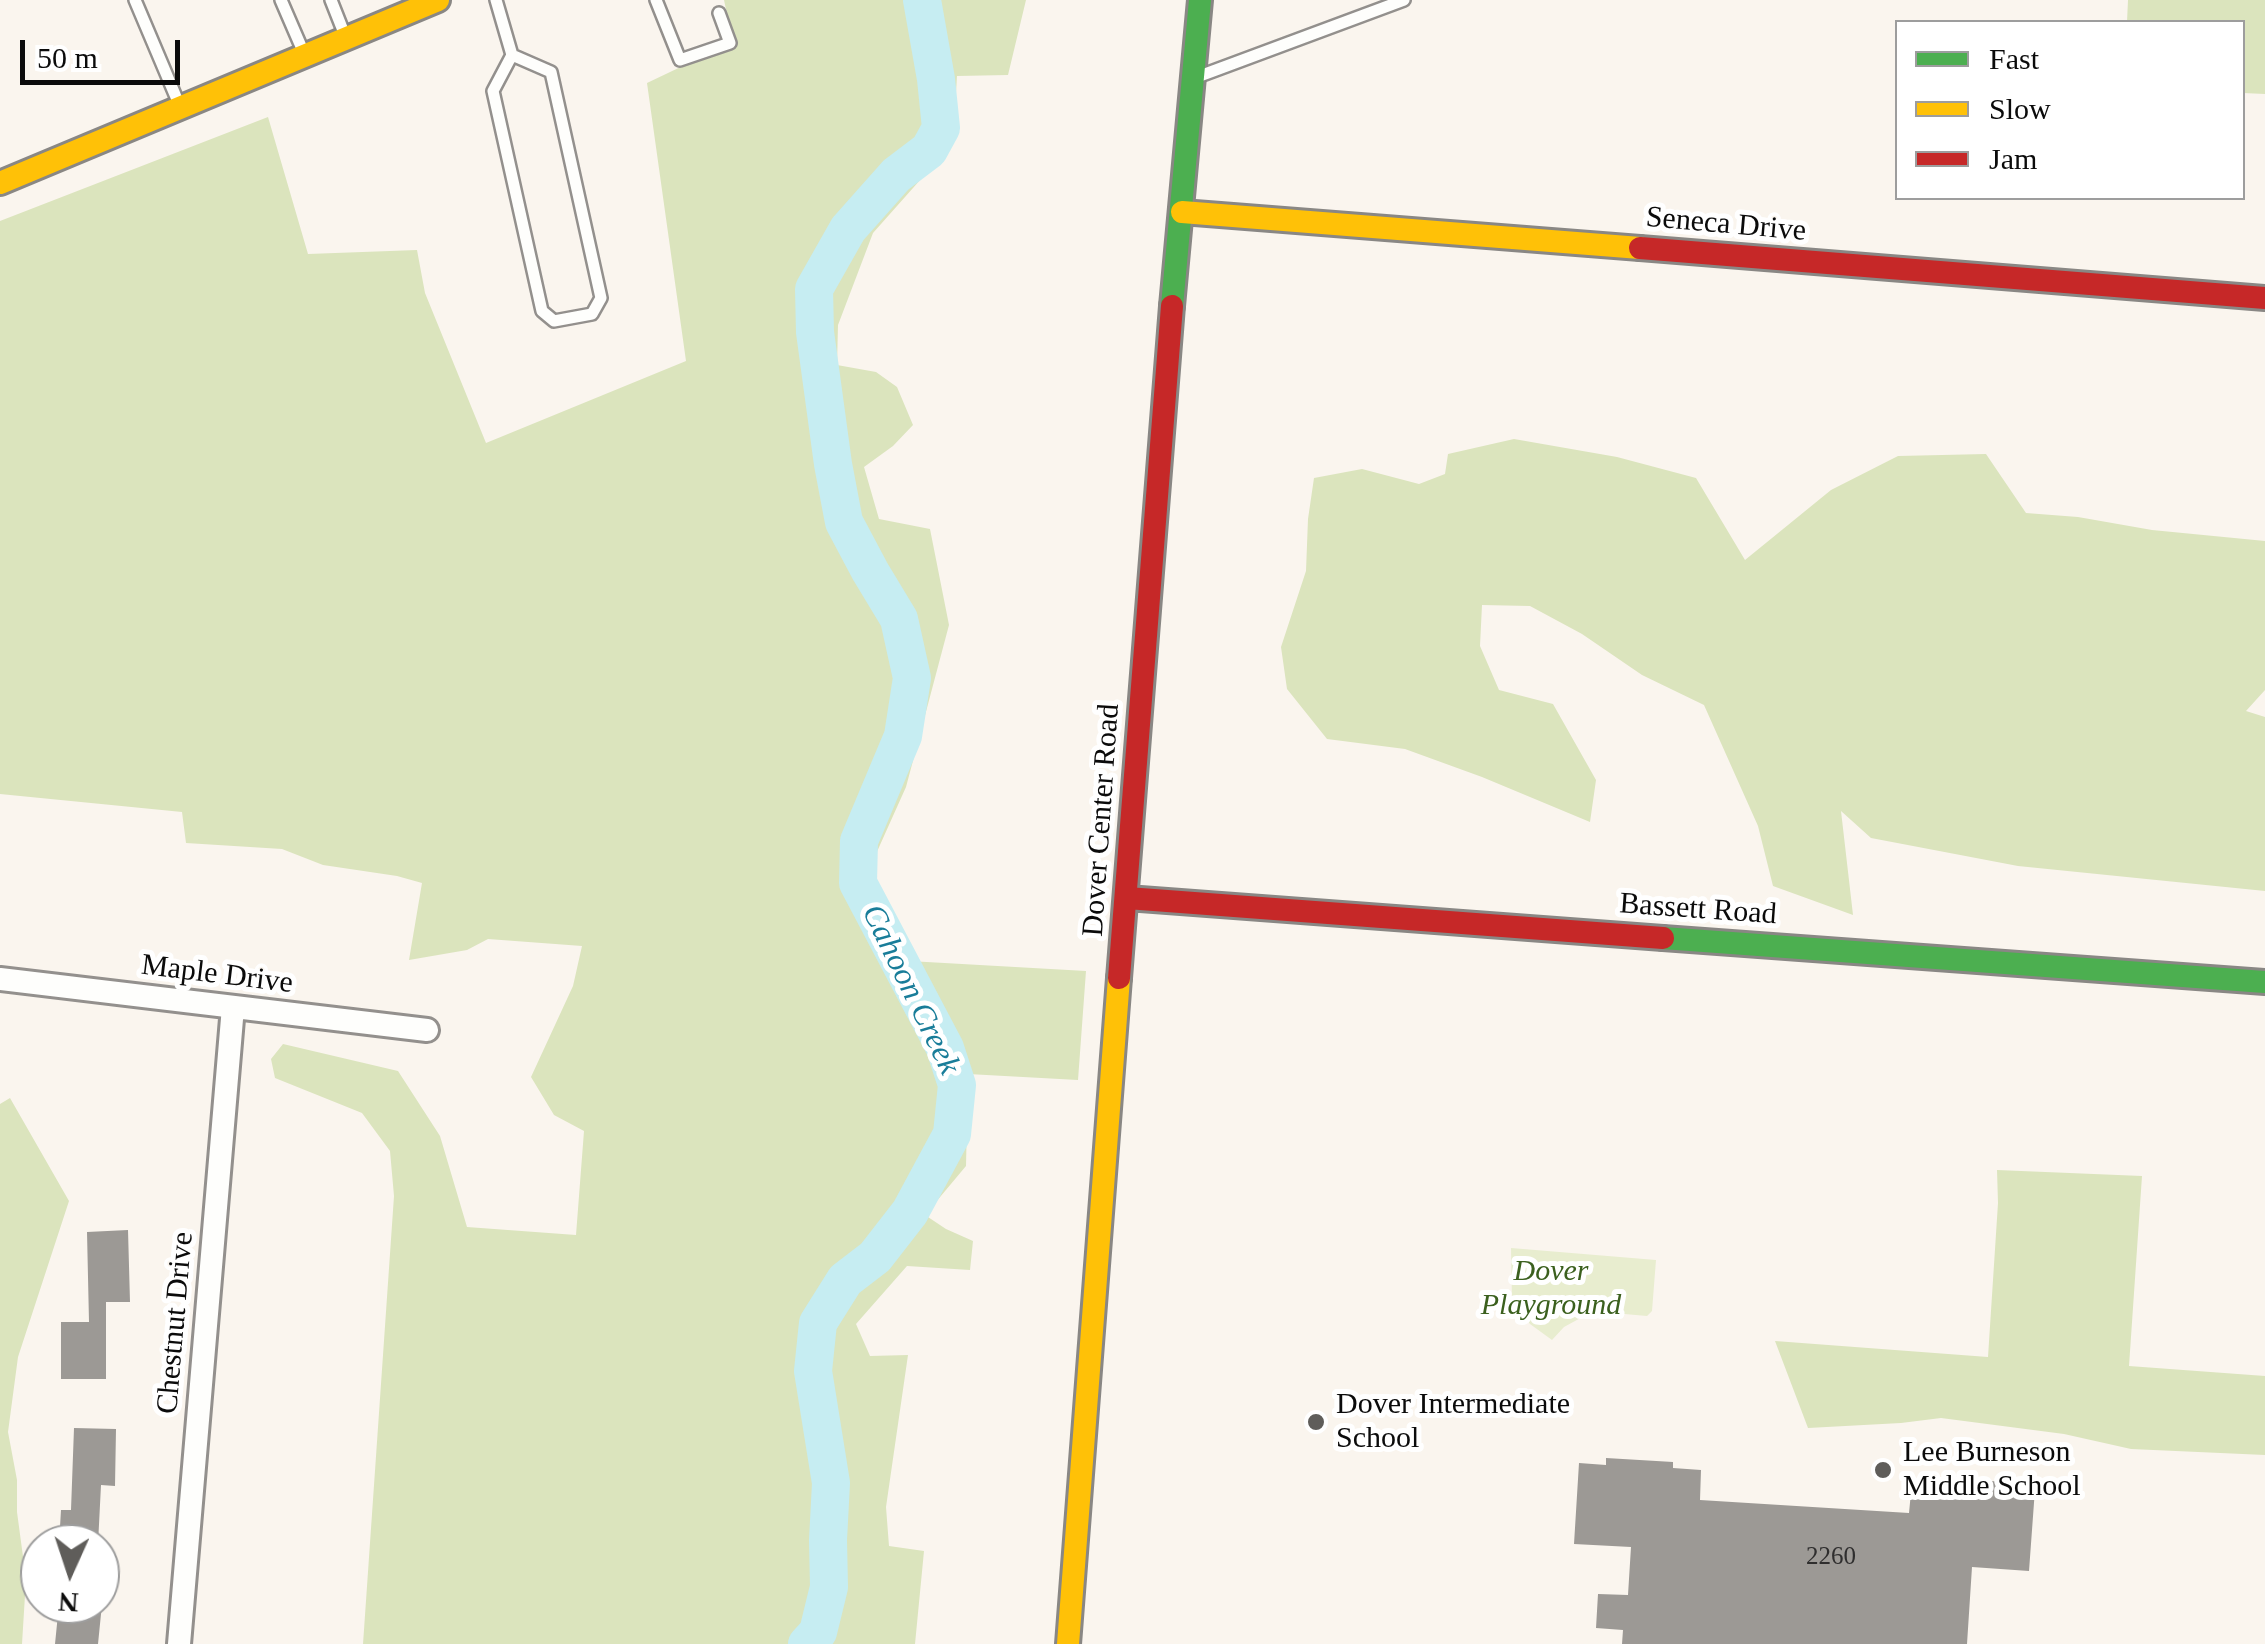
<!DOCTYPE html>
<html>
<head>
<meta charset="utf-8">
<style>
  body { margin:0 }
  #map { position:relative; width:2265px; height:1644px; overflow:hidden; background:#faf5ee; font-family:"Times New Roman",serif }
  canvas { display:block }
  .legend { position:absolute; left:1895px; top:20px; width:350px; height:180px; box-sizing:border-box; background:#fff; border:2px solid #9d9d9d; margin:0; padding:12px 18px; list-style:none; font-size:30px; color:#0b0b0b }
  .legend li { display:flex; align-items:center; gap:20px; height:50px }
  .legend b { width:50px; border:2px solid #9d9d9d }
  .north { position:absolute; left:20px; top:1524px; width:100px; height:100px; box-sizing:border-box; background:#fff; border:2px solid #9d9d9d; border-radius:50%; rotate:183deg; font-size:28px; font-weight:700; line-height:40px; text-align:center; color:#0b0b0b }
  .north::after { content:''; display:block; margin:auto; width:35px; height:45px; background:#5f5d5a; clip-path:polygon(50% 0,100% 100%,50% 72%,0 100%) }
  .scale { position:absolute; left:20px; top:40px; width:160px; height:45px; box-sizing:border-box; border:5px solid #0b0b0b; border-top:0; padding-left:12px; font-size:30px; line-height:35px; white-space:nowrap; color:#0b0b0b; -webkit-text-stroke:8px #fff; paint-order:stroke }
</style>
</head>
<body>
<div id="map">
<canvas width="2265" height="1644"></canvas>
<ul class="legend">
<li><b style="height:12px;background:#4caf50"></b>Fast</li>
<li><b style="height:12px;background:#ffc107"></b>Slow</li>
<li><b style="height:12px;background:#c62828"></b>Jam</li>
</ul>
<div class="north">N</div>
<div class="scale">50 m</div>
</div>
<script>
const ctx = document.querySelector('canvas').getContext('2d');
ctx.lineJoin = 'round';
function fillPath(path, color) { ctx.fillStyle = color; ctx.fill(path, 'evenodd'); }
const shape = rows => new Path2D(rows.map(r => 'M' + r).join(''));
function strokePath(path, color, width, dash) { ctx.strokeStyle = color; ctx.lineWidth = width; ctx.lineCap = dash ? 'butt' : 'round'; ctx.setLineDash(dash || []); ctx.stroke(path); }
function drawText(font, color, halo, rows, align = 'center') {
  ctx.font = font + ' "Times New Roman",serif'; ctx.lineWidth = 10; ctx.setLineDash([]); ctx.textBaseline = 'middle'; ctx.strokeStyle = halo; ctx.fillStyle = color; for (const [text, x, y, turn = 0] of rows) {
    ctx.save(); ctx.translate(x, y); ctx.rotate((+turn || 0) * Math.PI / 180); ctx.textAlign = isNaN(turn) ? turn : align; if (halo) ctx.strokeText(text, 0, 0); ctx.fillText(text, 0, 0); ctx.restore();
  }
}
fillPath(shape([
  [1511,1248,1656,1260,1652,1311,1647,1316,1602,1312,1586,1315,1564,1327,1552,1340,1530,1324,1512,1301]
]), '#e8edcf');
fillPath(shape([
  [724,0,1026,0,1008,75,957,76,953,143,873,233,838,325,837,365,876,372,897,387,913,425,893,446,864,467,879,519,930,529,949,625,906,787,871,865,909,961,1086,971,1078,1080,968,1074,966,1166,925,1215,946,1229,973,1241,970,1270,907,1266,856,1324,870,1356,908,1355,886,1507,889,1546,924,1551,915,1644,363,1644,394,1196,390,1151,362,1113,275,1078,271,1059,283,1044,398,1071,440,1136,467,1227,576,1235,584,1131,554,1115,531,1077,573,986,582,946,488,939,467,950,409,960,422,883,397,876,323,865,282,849,186,843,182,812,0,794,0,221,268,117,308,254,417,250,425,293,486,443,686,361,647,83,733,42],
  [2128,0,2265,0,2265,94,2243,93,2242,22,2127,22],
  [1514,439,1617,457,1696,478,1745,560,1831,490,1898,456,1986,454,2026,513,2078,517,2152,530,2265,541,2265,690,2246,711,2265,717,2265,891,2018,866,1871,838,1841,811,1853,915,1773,886,1758,826,1704,705,1642,675,1582,634,1530,606,1482,605,1480,646,1499,690,1553,704,1596,780,1590,822,1482,777,1405,749,1327,739,1287,689,1281,647,1306,571,1308,519,1314,478,1362,469,1419,484,1445,474,1448,454],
  [10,1098,69,1201,18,1357,8,1432,17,1480,17,1512,26,1579,22,1644,0,1644,0,1104],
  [1997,1170,2142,1176,2129,1366,2265,1376,2265,1455,2131,1449,2064,1434,1941,1418,1901,1423,1808,1428,1775,1341,1988,1357,1998,1203]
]), '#dbe4bd');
strokePath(shape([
  [807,1644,818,1632,829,1587,828,1540,831,1483,813,1371,818,1323,845,1280,875,1257,910,1212,952,1134,957,1085,945,1048,858,883,859,841,903,736,912,678,899,619,870,571,844,522,833,464,815,332,814,289,848,229,896,175,929,150,941,128,936,79,922,0]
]), '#c6edf2', 38);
fillPath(shape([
  [128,1230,130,1302,106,1302,106,1379,61,1379,61,1322,89,1322,87,1232],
  [74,1428,116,1429,115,1486,101,1485,98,1544,59,1544,61,1510,71,1510],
  [1606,1458,1673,1462,1673,1468,1701,1470,1700,1500,1909,1513,1912,1482,1940,1484,1940,1478,2007,1482,2007,1488,2035,1489,2029,1571,1972,1567,1967,1644,1622,1644,1623,1630,1596,1628,1598,1594,1628,1595,1631,1547,1574,1544,1579,1463,1606,1465],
  [59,1604,102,1604,98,1644,55,1644]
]), '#9c9995');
const lane = shape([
  [135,0,179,104],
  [281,0,303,51],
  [331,0,344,33],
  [496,0,512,55,493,91,542,311,554,321,592,314,601,298,551,72,512,55],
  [656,0,680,60,730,43,719,13],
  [1197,77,1404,0]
]);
const street = shape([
  [0,979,427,1030],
  [179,1644,233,1007]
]);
const fast = shape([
  [1172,306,1200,0],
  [1663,938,2265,982]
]);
const slow = shape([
  [0,183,438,0],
  [1182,212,1640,248],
  [1068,1644,1119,978]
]);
const jam = shape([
  [1640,248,2265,298],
  [1127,898,1663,938],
  [1119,978,1172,306]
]);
strokePath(lane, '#93908d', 16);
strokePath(street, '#93908d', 28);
strokePath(fast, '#898784', 28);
strokePath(slow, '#898784', 28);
strokePath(jam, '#898784', 28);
strokePath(lane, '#fefefc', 11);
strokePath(street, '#fefefc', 22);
strokePath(fast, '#4caf50', 22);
strokePath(slow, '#ffc107', 22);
strokePath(jam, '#c62828', 22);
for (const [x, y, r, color] of [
  [1316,1422,10,"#5f5d5a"],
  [1883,1470,10,"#5f5d5a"]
]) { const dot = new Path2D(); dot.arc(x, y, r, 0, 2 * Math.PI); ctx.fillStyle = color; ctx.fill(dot); strokePath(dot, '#fff', 4); }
drawText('25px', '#2f2e2e', null, [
  ["2260",1831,1557]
]);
drawText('30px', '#0b0b0b', '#fff', [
  ["Seneca Drive",1726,225,5],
  ["Dover Center Road",1102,820,-86],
  ["Bassett Road",1698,910,4],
  ["Maple Drive",217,975,7],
  ["Chestnut Drive",176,1323,-85]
]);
drawText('italic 30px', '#3b601e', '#fff', [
  ["Dover",1551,1272],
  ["Playground",1551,1306]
]);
drawText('30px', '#0b0b0b', '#fff', [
  ["Dover Intermediate",1336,1405],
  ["School",1336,1439],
  ["Lee Burneson",1903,1453],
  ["Middle School",1903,1487]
], 'left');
drawText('italic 32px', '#197d99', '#fff', [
  ["Cahoon Creek",910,990,64]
]);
</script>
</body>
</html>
